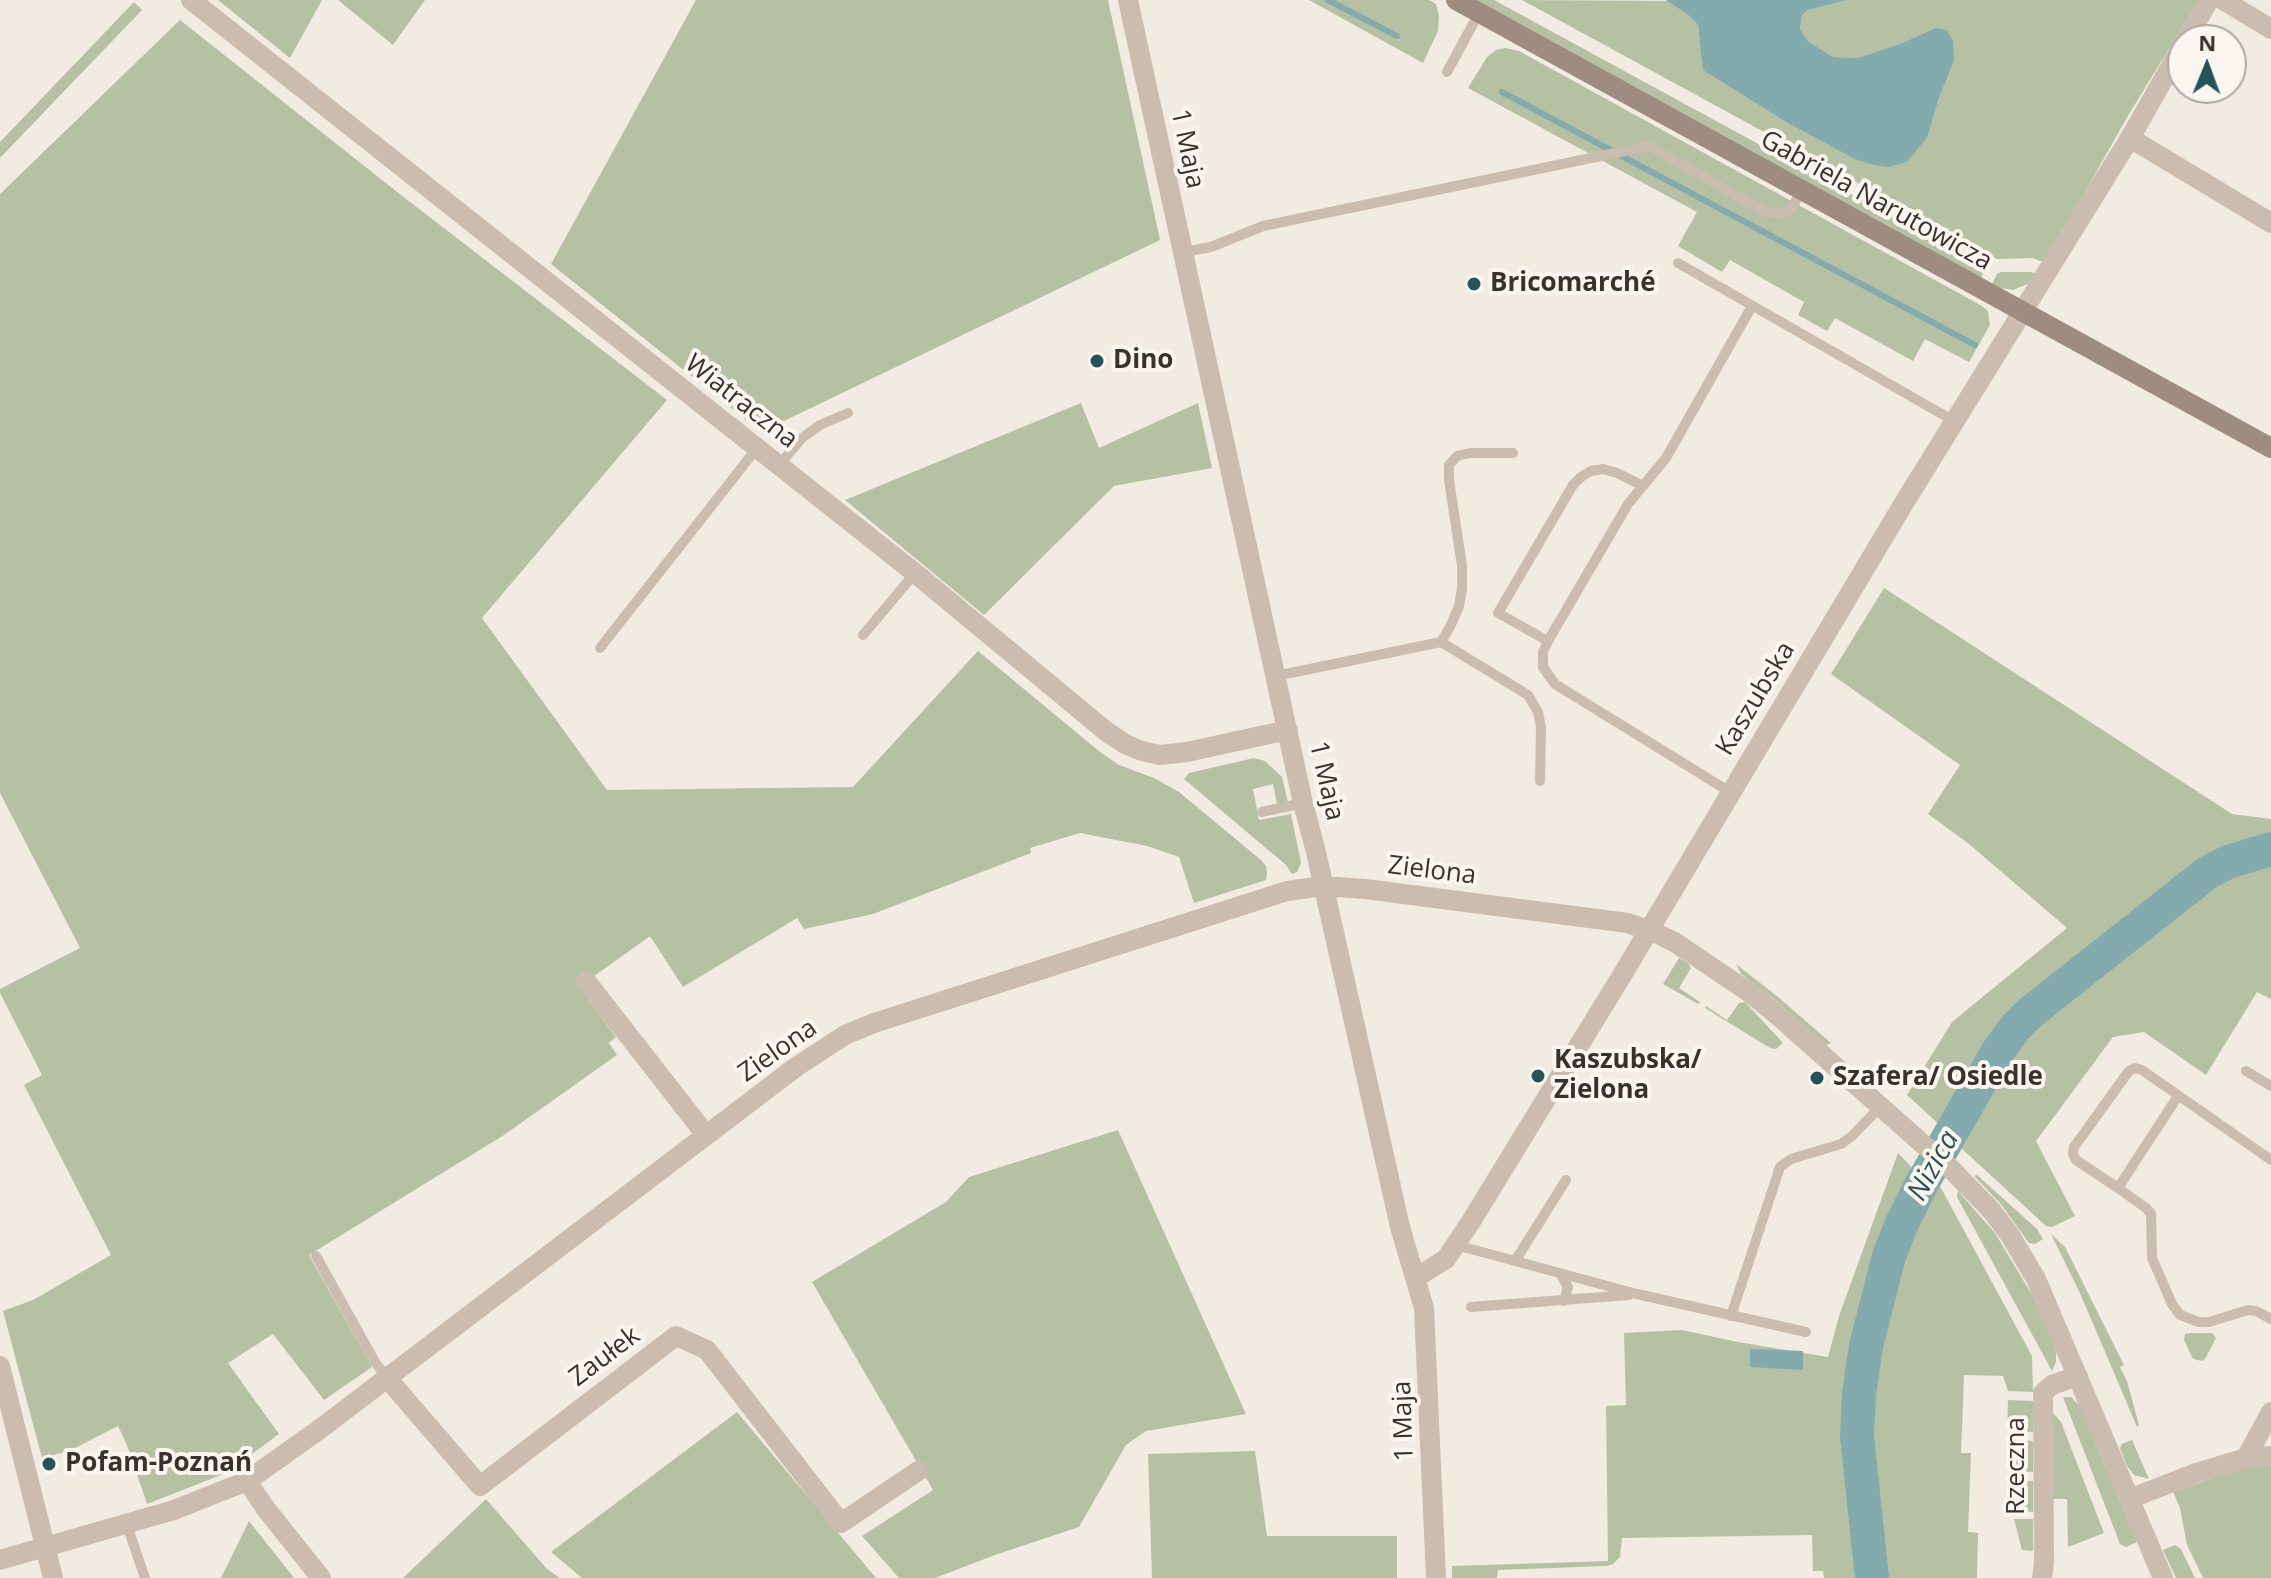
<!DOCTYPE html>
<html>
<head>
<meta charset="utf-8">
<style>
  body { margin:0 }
  #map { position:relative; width:2271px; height:1578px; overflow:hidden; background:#f2ebe2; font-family:"Open Sans",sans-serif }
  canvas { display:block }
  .north { position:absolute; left:2167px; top:24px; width:80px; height:80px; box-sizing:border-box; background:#faf5ef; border:2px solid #ada7a1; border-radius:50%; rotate:1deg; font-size:22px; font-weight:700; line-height:32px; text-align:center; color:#39312c }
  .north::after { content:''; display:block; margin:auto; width:28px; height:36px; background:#245358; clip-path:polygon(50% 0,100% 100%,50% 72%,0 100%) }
</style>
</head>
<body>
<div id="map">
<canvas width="2271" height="1578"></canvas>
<div class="north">N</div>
</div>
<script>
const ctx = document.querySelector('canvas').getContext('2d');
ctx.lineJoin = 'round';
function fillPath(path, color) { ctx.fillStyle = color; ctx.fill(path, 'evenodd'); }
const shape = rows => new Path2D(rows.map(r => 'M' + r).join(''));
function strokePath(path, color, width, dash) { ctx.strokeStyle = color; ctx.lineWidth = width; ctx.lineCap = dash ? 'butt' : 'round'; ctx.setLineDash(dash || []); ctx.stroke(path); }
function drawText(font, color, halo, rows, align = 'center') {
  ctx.font = font + ' "Open Sans",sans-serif'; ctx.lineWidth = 8; ctx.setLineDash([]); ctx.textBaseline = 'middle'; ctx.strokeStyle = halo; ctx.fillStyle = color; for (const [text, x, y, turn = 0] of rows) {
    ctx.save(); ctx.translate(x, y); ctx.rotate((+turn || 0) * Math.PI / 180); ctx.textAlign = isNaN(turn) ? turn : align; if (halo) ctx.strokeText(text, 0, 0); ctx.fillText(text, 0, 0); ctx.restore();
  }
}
fillPath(shape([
  [218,0,322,0,290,58],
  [338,0,425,0,393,45],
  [696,0,1108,0,1160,240,761,432,551,264],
  [1309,0,1429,0,1436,4,1439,16,1438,31,1423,63],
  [1475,0,1494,0,1986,268,1981,278],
  [1522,0,1669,1,1687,14,1698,25,1704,70,1928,136,1939,98,1935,28,1902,43,1858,58,1833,57,1808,41,1800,29,1802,15,1808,10,1847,0,2199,0,2129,114,2045,263,2033,258,1997,259],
  [134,2,142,10,0,158,0,142],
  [180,20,401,195,667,400,482,618,607,790,853,787,978,651,1100,752,1119,765,1154,778,1179,792,1261,860,1266,866,1267,873,1266,880,1194,903,1179,857,1147,846,1080,833,1030,848,1031,853,873,914,804,929,797,918,683,987,650,936,579,987,616,1037,609,1043,617,1055,504,1135,309,1255,372,1367,324,1400,273,1334,228,1363,279,1434,226,1473,147,1504,127,1445,118,1426,69,1451,42,1458,3,1311,33,1300,111,1255,24,1085,42,1075,0,993,0,989,80,948,0,793,0,194],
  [1505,48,1519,51,1982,306,1988,311,1990,325,1969,362,1925,339,1913,361,1835,318,1827,331,1798,315,1804,302,1730,260,1722,272,1678,246,1697,212,1468,88,1487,57,1496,50],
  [2001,272,2032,272,2038,274,2030,283,2013,290,2000,288,1992,284,1997,274],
  [1081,403,1099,448,1198,403,1212,468,1114,486,984,615,845,500],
  [1884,588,2232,814,2271,819,2271,840,2247,846,2211,859,2088,951,2018,1009,1993,1042,1944,1129,1907,1095,1952,1022,2067,928,1969,844,1928,814,1960,765,1831,674],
  [1254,758,1265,761,1282,777,1288,802,1277,804,1273,784,1253,789,1259,820,1291,814,1301,863,1297,872,1292,874,1286,865,1184,779,1189,773],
  [2271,858,2271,999,2257,992,2206,1075,2144,1032,2113,1037,2036,1141,2075,1216,2052,1227,2046,1226,1960,1147,1967,1133,1964,1131,2007,1055,2023,1033,2054,1002,2181,903,2234,870],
  [1679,958,1688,963,1691,968,1679,988,1700,1002,1698,1004,1663,984],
  [1736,964,1778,997,1831,1043,1826,1045,1775,1000,1741,974],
  [1745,1002,1783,1043,1776,1049,1770,1048,1705,1008,1706,1006,1727,1020,1739,1003],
  [1118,1130,1246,1414,1146,1431,1126,1445,1079,1527,995,1555,935,1578,899,1578,862,1536,933,1490,812,1282,946,1202,969,1177],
  [1898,1153,1919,1175,1896,1219,1868,1301,1848,1384,1846,1421,1864,1578,1824,1578,1823,1571,1813,1571,1812,1535,1622,1538,1620,1557,1613,1564,1607,1566,1498,1570,1497,1578,1452,1578,1452,1566,1608,1561,1606,1406,1626,1405,1624,1333,1682,1330,1738,1342,1828,1357,1839,1316],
  [1977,1175,2037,1229,2043,1239,2035,1244,2029,1243,2000,1203,1974,1176],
  [1931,1181,1941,1188,2032,1356,2033,1392,2008,1391,2003,1376,1964,1375,1961,1453,1971,1453,1968,1532,1978,1533,1977,1578,1879,1578,1864,1435,1863,1415,1868,1368,1895,1258,1907,1226],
  [1958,1191,1995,1233,2032,1295,2056,1349,2056,1362,2052,1371,1957,1197],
  [2051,1234,2065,1247,2124,1365,2120,1367,2127,1381,2139,1425,2137,1427,2079,1291],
  [2190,1333,2212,1333,2216,1338,2205,1359,2202,1361,2194,1359,2192,1357,2184,1340,2185,1334],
  [2063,1397,2071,1397,2079,1405,2137,1542,2126,1547,2120,1544],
  [2008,1400,2033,1401,2033,1432,2007,1430],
  [737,1412,876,1578,582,1578,551,1552],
  [2052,1412,2061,1422,2104,1533,2068,1547,2067,1499,2053,1499],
  [2007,1439,2033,1441,2033,1472,2016,1471],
  [2132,1440,2149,1479,2134,1475,2127,1466,2120,1448,2122,1444],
  [1255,1451,1267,1536,1397,1536,1397,1578,1152,1578,1148,1454],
  [2271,1463,2271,1578,2203,1578,2187,1545,2180,1508,2173,1492,2244,1467],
  [2015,1480,2033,1481,2033,1512,2014,1510],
  [486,1499,547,1569,560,1578,403,1578],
  [2014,1519,2033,1519,2033,1551,2022,1550],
  [249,1521,294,1578,221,1578],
  [2175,1545,2181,1549,2195,1578,2176,1578,2163,1550]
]), '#b6c1a3');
fillPath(shape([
  [1666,0,1847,0,1808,10,1802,15,1800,29,1808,41,1833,57,1858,58,1902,43,1935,28,1947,30,1953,41,1954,60,1939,98,1928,136,1907,162,1889,167,1874,165,1855,159,1788,123,1703,70,1698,25,1687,14],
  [1750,1349,1803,1351,1803,1370,1750,1367]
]), '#83aaad');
strokePath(shape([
  [1328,0,1397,36],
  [1502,92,1975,345]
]), '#83aaad', 6);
strokePath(shape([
  [1872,1578,1857,1436,1859,1394,1866,1346,1889,1256,1902,1223,1920,1187,1998,1051,2015,1028,2031,1012,2207,873,2228,862,2271,849]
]), '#83aaad', 34);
strokePath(shape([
  [1447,72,1479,13],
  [1184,252,1211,247,1263,226,1649,146,1766,212,1782,213,1789,210,1803,191],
  [1678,263,1954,421],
  [779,465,802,438,820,425,848,413],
  [1643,486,1617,473,1603,469,1591,471,1581,477,1573,485,1498,613,1548,641,1628,504,1666,458,1752,306],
  [863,635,915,573],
  [1548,641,1543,652,1543,667,1555,684,1730,792],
  [1441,642,1528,695,1538,712,1541,727,1540,781],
  [600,648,757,448],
  [1276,676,1441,642,1450,627,1459,606,1462,589,1462,566,1449,480,1449,465,1457,456,1470,453,1513,453],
  [1262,812,1303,803],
  [2246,1071,2271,1086],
  [2178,1096,2118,1188,2076,1160,2073,1154,2074,1147,2129,1071,2135,1068,2142,1070,2271,1160],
  [2118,1188,2146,1208,2151,1214,2152,1258,2172,1304,2180,1315,2199,1322,2209,1322,2248,1310,2256,1311,2271,1319],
  [1456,1245,1637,1294,1806,1332],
  [316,1256,375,1362,387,1378],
  [1515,1261,1566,1180],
  [1561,1275,1568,1287,1564,1301],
  [1471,1307,1629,1295],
  [1731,1316,1780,1167,1791,1159,1841,1144,1852,1136,1881,1106],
  [127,1525,145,1578]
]), '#cabcaf', 10);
strokePath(shape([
  [191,0,915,573,1107,732,1127,745,1142,751,1160,755,1187,752,1288,730],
  [1128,0,1303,803,1316,852,1400,1227,1424,1308,1436,1578],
  [2223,0,2271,29],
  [2186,40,2209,0],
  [2130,138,2271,223],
  [586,981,706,1135],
  [1417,1277,1446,1259,1470,1223,1624,972,1904,503,2130,138,2183,45],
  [0,1366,53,1578],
  [387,1378,480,1486,676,1336,707,1350,841,1523,918,1471],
  [2246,1458,2271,1412],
  [247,1481,266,1509,321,1578],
  [2129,1499,2196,1473,2246,1458,2271,1456],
  [0,1560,174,1510,247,1481,320,1429,796,1067,845,1035,874,1023,1287,891,1323,886,1365,889,1628,923,1658,934,1676,943,1750,993,1776,1014,1951,1169,1991,1210,2010,1235,2036,1279,2163,1578],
  [2042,1578,2044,1562,2043,1393,2052,1385,2078,1376]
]), '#cabcaf', 20);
strokePath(shape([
  [1456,0,2271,448]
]), '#9e8c80', 20);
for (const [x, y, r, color] of [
  [1474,284,8,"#245358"],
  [1097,361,8,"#245358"],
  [1538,1076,8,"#245358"],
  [1817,1078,8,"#245358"],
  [49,1464,8,"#245358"]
]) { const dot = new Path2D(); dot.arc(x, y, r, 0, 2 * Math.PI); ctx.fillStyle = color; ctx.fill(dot); strokePath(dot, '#faf5ef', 3); }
drawText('26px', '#39312c', '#faf5ef', [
  ["1 Maja",1187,149,78],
  ["Gabriela Narutowicza",1876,201,29],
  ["Wiatraczna",741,402,38],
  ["Kaszubska",1756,699,-59],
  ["1 Maja",1326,781,77],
  ["Zielona",1432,871,7],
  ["Zielona",778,1051,-35],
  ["Zaułek",605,1357,-37],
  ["1 Maja",1404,1421,-92],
  ["Rzeczna",2017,1466,-90]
]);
drawText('bold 26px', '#39312c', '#faf5ef', [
  ["Bricomarché",1490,284],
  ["Dino",1113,361],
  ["Kaszubska/",1554,1061],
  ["Zielona",1554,1091],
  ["Szafera/ Osiedle",1833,1078],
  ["Pofam-Poznań",65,1464]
], 'left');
drawText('italic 28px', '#245358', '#faf5ef', [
  ["Nizica",1934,1166,-61]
]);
</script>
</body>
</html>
